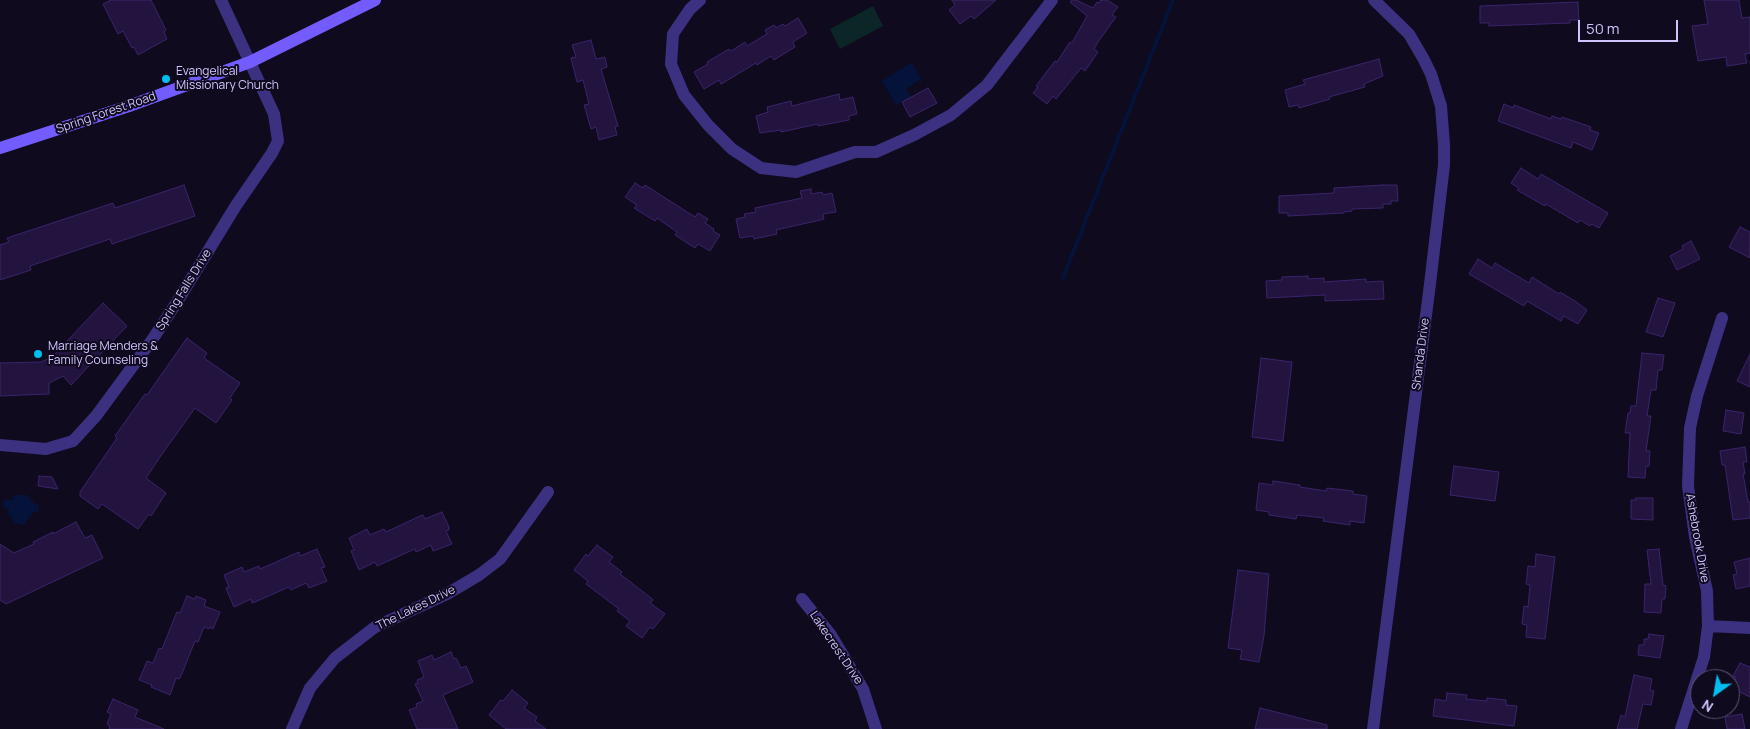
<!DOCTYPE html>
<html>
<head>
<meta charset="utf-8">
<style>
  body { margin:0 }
  #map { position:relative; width:1750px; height:729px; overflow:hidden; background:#0f0a1d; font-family:Manrope,sans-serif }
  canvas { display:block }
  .north { position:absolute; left:1690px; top:669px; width:50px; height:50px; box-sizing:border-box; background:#0f0a1d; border:1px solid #5d5577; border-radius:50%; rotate:212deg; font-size:14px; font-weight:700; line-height:20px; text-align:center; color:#d2c5ff }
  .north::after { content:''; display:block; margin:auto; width:18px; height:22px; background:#00bef0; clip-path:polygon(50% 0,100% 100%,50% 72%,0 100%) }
  .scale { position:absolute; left:1578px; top:20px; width:100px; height:22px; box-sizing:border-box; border:2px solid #d2c5ff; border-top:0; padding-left:6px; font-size:15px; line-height:18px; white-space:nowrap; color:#d2c5ff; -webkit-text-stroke:4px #0f0a1d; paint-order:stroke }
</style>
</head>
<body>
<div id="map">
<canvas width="1750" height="729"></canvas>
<div class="north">N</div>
<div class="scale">50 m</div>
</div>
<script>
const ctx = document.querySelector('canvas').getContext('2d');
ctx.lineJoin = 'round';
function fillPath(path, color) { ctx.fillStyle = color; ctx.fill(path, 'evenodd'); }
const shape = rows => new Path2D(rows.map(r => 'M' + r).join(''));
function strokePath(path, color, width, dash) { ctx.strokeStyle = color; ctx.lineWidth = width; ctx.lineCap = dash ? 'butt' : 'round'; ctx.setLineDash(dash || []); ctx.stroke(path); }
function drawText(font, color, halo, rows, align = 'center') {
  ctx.font = font + ' Manrope,sans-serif'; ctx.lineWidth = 4; ctx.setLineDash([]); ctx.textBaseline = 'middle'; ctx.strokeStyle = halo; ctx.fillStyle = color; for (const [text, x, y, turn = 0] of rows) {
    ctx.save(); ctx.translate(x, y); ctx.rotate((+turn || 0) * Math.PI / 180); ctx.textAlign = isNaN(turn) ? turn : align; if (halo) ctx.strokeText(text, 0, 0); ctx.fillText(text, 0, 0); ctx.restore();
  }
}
fillPath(shape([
  [873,6,883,26,840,49,830,29]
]), '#0c2527');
fillPath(shape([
  [912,62,921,79,907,89,911,97,896,105,882,81],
  [17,495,27,495,31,498,31,501,34,502,34,504,39,505,38,512,32,512,31,518,29,517,24,525,15,523,10,515,8,515,9,509,3,508,4,500,10,500,13,499,13,496]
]), '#05123a');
strokePath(shape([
  [1063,278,1173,0]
]), '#05123a', 4);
const building = shape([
  [111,0,151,0,166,30,164,32,167,39,138,55,134,47,132,48,123,31,118,34,103,4,111,0],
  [952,0,996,0,974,19,971,16,960,24,949,10,955,5,952,0],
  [1072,0,1076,0,1093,8,1097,2,1099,3,1101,0,1107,0,1118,7,1112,15,1116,17,1098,42,1094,49,1098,52,1085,71,1081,68,1056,99,1053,96,1047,104,1033,93,1038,87,1036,86,1055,61,1057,62,1070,42,1072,43,1087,16,1070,2,1072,0],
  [1704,0,1739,0,1742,18,1750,17,1750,53,1745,54,1747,63,1727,66,1726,57,1698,61,1692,26,1708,24,1704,0],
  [1578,2,1579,20,1570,20,1570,23,1489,26,1489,23,1480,23,1480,6,1578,2],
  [798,18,807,33,793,42,795,47,774,60,771,56,757,65,756,63,721,84,719,80,704,89,694,72,708,64,707,62,729,49,731,51,745,42,747,46,767,34,765,30,774,25,776,28,783,24,785,26,798,18],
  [591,40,596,59,605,57,607,67,601,69,618,126,615,127,617,135,599,140,596,127,591,129,584,105,589,104,583,80,577,82,571,58,576,57,572,45,591,40],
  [1379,59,1383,76,1364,84,1365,87,1329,97,1330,99,1299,108,1298,105,1289,107,1285,90,1305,84,1303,80,1379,59],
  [928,88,937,103,910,117,902,102,928,88],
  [839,94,840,100,853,97,857,114,849,116,849,120,818,126,818,124,781,132,781,130,760,133,756,116,768,112,767,107,791,101,792,106,839,94],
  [1504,104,1513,108,1514,105,1551,119,1552,116,1561,119,1562,117,1591,127,1590,130,1599,133,1592,150,1573,142,1571,148,1498,121,1504,104],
  [1521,168,1538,179,1541,174,1608,213,1599,228,1592,224,1590,226,1580,220,1578,223,1546,204,1545,206,1517,190,1519,188,1511,183,1521,168],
  [635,183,643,188,645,185,695,217,698,213,708,219,705,223,714,229,713,231,720,235,710,251,698,244,695,248,675,235,677,232,657,218,655,221,634,208,637,205,625,197,635,183],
  [184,185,195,216,112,244,110,239,30,266,31,270,0,280,0,245,9,242,7,238,113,203,115,208,184,185],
  [1382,185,1397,185,1398,201,1391,201,1391,204,1383,204,1383,208,1352,209,1352,211,1344,212,1344,213,1288,216,1288,213,1279,213,1279,196,1334,193,1334,188,1382,185],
  [811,189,811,194,822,192,823,195,832,193,836,212,823,214,824,219,816,221,776,230,777,234,754,239,753,236,740,238,736,219,745,217,744,214,756,212,755,208,802,198,800,191,811,189],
  [1740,227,1750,232,1750,258,1729,247,1740,227],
  [1691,241,1700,259,1677,270,1670,256,1683,249,1682,246,1691,241],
  [1478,259,1492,268,1495,263,1529,283,1532,277,1559,294,1560,292,1575,301,1587,310,1578,324,1564,316,1561,321,1527,301,1524,306,1469,274,1478,259],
  [1308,276,1308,279,1324,278,1324,282,1366,279,1366,282,1383,281,1384,299,1325,301,1325,295,1267,298,1266,281,1282,280,1282,277,1308,276],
  [1658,298,1675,303,1663,337,1646,332,1658,298],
  [103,303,127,326,71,385,63,376,49,383,49,394,0,396,0,363,41,362,52,357,103,303],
  [187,338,207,353,204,358,240,383,230,398,232,400,216,423,195,408,160,457,146,478,166,493,151,516,149,514,138,529,102,504,98,509,80,496,80,492,117,438,115,436,145,394,147,395,187,338],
  [1642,353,1664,355,1662,370,1658,370,1656,390,1651,390,1647,416,1651,416,1646,451,1650,451,1649,466,1646,466,1645,478,1628,477,1630,433,1625,433,1628,413,1630,413,1631,406,1636,406,1642,353],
  [1750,354,1750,387,1737,381,1750,354],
  [1261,358,1292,362,1283,441,1252,437,1261,358],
  [1726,410,1744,413,1741,434,1723,431,1726,410],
  [1745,447,1747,462,1743,462,1745,474,1743,474,1748,502,1750,502,1750,518,1733,520,1725,465,1722,465,1720,451,1745,447],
  [1454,466,1499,472,1495,501,1450,495,1454,466],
  [39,476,52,477,58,489,38,486,39,476],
  [1273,481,1300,485,1300,487,1326,491,1327,488,1353,491,1353,494,1367,496,1364,523,1350,521,1350,525,1323,521,1324,518,1297,515,1296,519,1269,515,1269,512,1256,510,1259,483,1273,485,1273,481],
  [1636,498,1653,498,1653,520,1631,519,1631,500,1636,500,1636,498],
  [442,512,449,527,449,530,446,531,452,544,433,551,431,545,416,552,415,549,377,566,375,562,359,570,351,551,354,550,349,538,367,529,370,535,384,529,386,532,420,516,423,515,425,519,442,512],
  [76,522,85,538,92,535,103,558,6,604,0,600,0,544,14,553,34,544,33,542,53,532,53,534,76,522],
  [597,545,613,557,609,562,622,572,620,574,651,598,653,600,650,603,665,614,653,629,650,627,642,638,626,626,630,621,617,611,619,609,586,584,588,581,574,570,586,554,588,556,597,545],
  [317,549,325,567,321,568,327,581,309,588,306,583,291,590,289,587,255,602,252,603,251,599,234,607,227,591,226,588,229,587,224,575,242,567,244,572,259,566,260,569,299,552,300,556,317,549],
  [1659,549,1663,585,1666,586,1665,599,1662,599,1661,613,1644,612,1645,584,1651,584,1647,550,1659,549],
  [1536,554,1555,557,1545,639,1526,637,1527,625,1522,624,1524,606,1528,607,1530,585,1526,584,1528,566,1535,567,1536,554],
  [1750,558,1750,586,1736,589,1733,575,1737,574,1734,562,1750,558],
  [1238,570,1269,574,1264,636,1259,662,1240,659,1242,650,1228,648,1238,570],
  [187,596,195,599,196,596,206,600,204,606,220,612,213,629,210,627,209,629,204,627,198,642,195,641,181,676,179,679,176,678,170,695,151,687,152,685,139,680,147,661,153,663,159,648,162,649,176,614,177,612,180,613,187,596],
  [1649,634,1664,636,1660,658,1638,655,1639,645,1644,645,1644,639,1648,639,1649,634],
  [451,652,454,659,456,658,461,668,466,666,473,682,443,695,458,729,417,729,409,710,417,707,416,704,423,701,415,684,418,683,417,680,424,677,418,661,432,655,434,660,451,652],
  [1740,663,1750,667,1750,697,1731,688,1736,677,1733,676,1740,663],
  [1634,675,1652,679,1650,690,1654,691,1651,705,1643,704,1637,729,1617,729,1621,715,1625,717,1634,675],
  [512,690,528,703,524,708,537,717,535,721,546,729,506,729,489,715,499,702,501,700,503,701,512,690],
  [1447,693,1467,695,1466,699,1487,701,1487,698,1506,700,1506,705,1517,706,1514,726,1433,716,1435,699,1446,701,1447,693],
  [113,699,138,710,135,717,164,729,109,729,110,726,107,724,111,714,107,712,113,699],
  [1260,708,1327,725,1327,729,1255,729,1260,708],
  [1742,714,1745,729,1727,729,1725,717,1742,714]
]);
fillPath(building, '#22143f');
strokePath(building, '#3b246d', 1);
strokePath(shape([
  [700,0,690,9,673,34,671,64,684,95,708,125,732,149,761,168,796,172,855,152,876,152,914,135,951,115,987,85,1052,0],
  [0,445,46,449,73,441,96,416,152,340,177,302,235,207,272,153,278,141,274,114,221,0],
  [802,599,831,635,863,689,876,729],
  [1708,626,1750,628],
  [292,729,310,688,335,658,375,627,447,594,479,575,500,559,548,492],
  [1681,729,1704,657,1708,626,1707,591,1695,537,1688,486,1690,428,1697,396,1722,318]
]), '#3c3180', 12);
strokePath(shape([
  [1373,729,1430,284,1444,165,1444,145,1441,106,1431,74,1423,58,1409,34,1374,0]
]), '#3c3180', 12);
strokePath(shape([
  [0,148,129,106,250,62,375,0]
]), '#725cff', 12);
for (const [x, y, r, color] of [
  [166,79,5,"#00bef0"],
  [38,354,5,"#00bef0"]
]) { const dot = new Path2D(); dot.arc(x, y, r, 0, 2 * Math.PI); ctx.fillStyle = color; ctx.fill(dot); strokePath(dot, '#0f0a1d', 2); }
drawText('12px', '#d2c5ff', '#0f0a1d', [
  ["Evangelical",176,72],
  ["Missionary Church",176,86],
  ["Marriage Menders &",48,347],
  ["Family Counseling",48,361]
], 'left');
drawText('12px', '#d2c5ff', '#0f0a1d', [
  ["Spring Forest Road",106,113,-19],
  ["Spring Falls Drive",184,290,-58],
  ["Shanda Drive",1421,354,-83],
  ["Ashebrook Drive",1697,538,80],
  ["The Lakes Drive",416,608,-26],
  ["Lakecrest Drive",836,648,56]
]);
</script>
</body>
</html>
